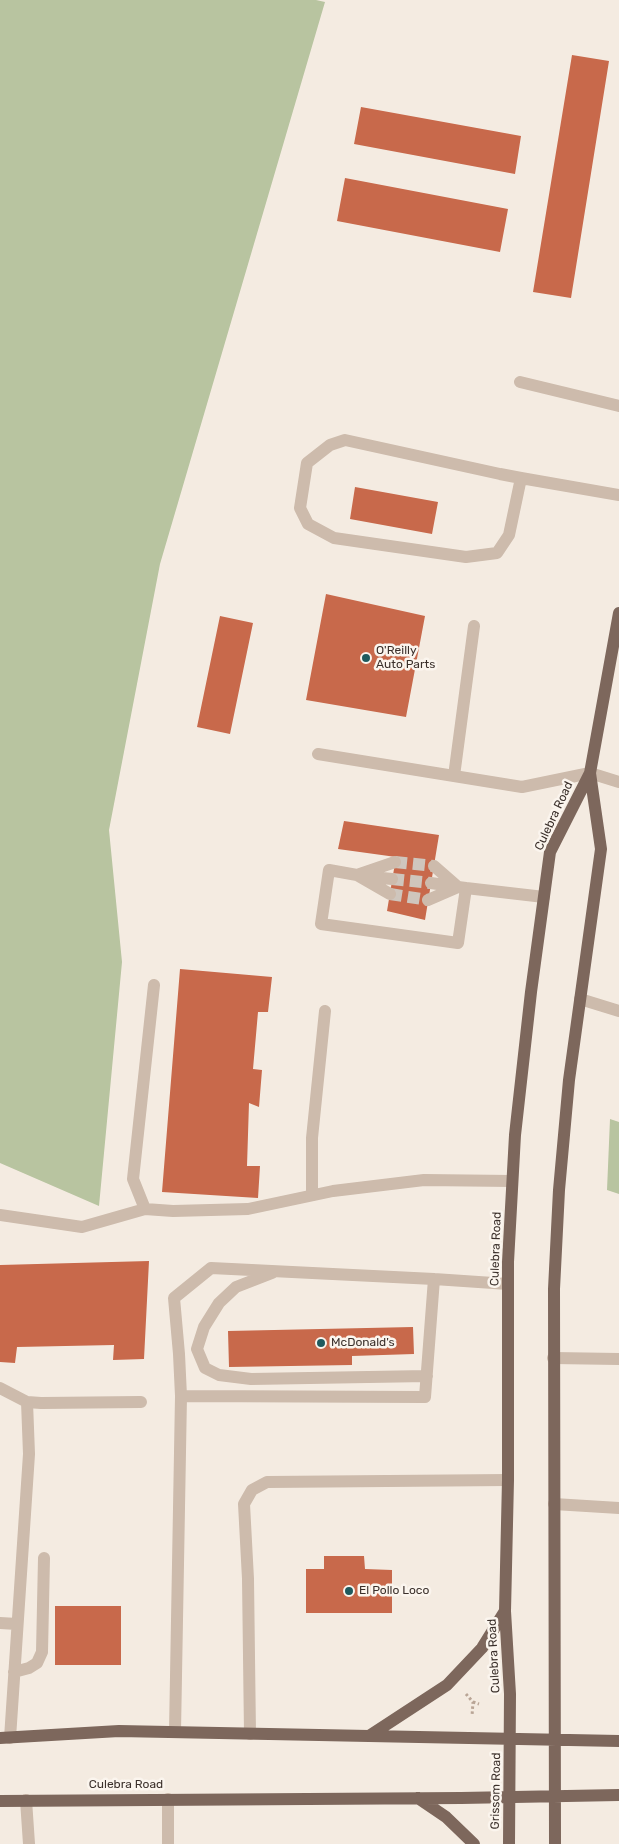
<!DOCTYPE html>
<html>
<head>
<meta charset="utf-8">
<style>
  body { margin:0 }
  canvas { display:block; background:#f4ebe1 }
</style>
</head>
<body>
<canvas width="619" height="1844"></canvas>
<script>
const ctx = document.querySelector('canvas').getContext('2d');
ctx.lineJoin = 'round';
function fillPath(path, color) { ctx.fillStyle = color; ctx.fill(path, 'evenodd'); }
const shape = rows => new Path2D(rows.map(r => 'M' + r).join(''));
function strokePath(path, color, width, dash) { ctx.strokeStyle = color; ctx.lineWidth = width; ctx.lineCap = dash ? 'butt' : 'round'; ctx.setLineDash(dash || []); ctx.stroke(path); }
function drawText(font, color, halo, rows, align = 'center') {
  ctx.font = font + ' Rubik,sans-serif'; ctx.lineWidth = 5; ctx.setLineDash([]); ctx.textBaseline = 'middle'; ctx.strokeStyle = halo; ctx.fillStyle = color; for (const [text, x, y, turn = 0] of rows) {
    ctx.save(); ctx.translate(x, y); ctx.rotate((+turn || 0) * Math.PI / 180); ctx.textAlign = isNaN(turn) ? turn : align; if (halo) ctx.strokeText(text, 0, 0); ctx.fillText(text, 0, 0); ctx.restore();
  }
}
fillPath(shape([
  [0,0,316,0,325,2,160,564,109,830,122,962,99,1206,0,1163],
  [610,1119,619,1122,619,1194,607,1190]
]), '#b8c4a0');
fillPath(shape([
  [572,55,609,61,571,298,533,292],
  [361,107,521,136,515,174,354,144],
  [345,178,508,209,500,252,337,221],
  [355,487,438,502,432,534,350,519],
  [326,594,425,616,406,717,306,700],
  [220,616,253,623,230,734,197,727],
  [344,821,439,835,425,920,387,911,396,857,338,849],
  [180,969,272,977,268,1012,258,1012,253,1069,262,1070,259,1107,249,1103,247,1166,260,1166,258,1198,162,1192],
  [149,1261,144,1359,113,1360,114,1345,17,1347,15,1363,0,1362,0,1265],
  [413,1327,414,1354,352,1356,352,1365,229,1367,228,1331],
  [324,1556,364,1556,365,1569,392,1570,392,1613,306,1613,306,1569,324,1569],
  [55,1606,121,1606,121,1665,55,1665]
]), '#c8694b');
strokePath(shape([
  [395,862,434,866],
  [392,879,431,883],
  [390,894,428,900]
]), '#cfc6bd', 12, [12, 6]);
strokePath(shape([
  [466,1694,473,1702,472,1716],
  [473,1702,479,1704]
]), '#b9a596', 3, [2.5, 2.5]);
strokePath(shape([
  [520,382,619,406],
  [521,478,509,535,497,553,466,557,334,538,308,524,300,508,307,463,330,445,345,440,500,474,521,478,619,495],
  [318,754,522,787,590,773,619,782],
  [454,776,474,626],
  [395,862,357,875,329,870,321,924,458,943,466,888,544,897],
  [434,866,458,887,466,888],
  [357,875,390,894],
  [362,876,392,879],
  [431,883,458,887],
  [428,900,458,887],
  [154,985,133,1179,145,1209,173,1211,248,1209,333,1191,424,1180,512,1181],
  [580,999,619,1011],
  [312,1195,312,1138,325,1011],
  [0,1215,82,1227,145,1209],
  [272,1273,236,1287,219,1303,204,1327,197,1349,205,1368,219,1375,251,1379,427,1376],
  [553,1358,619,1359],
  [0,1388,27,1402,29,1454,10,1738],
  [181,1396,425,1397,434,1279],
  [27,1402,41,1403,141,1402],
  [554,1504,619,1508],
  [0,1623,17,1624],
  [14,1672,29,1668,37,1663,42,1652,44,1558],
  [175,1732,181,1396,179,1354,174,1298,211,1268,434,1279,508,1284],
  [250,1734,248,1579,244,1504,252,1490,267,1482,508,1480],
  [26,1800,29,1844],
  [168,1844,168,1799]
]), '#cdbbac', 12);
strokePath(shape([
  [369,1736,447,1685,482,1648,505,1611],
  [0,1738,119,1731,619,1741],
  [418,1798,446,1817,474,1844],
  [0,1801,461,1798,619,1795],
  [509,1844,510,1694,505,1611,508,1480,508,1262,515,1135,531,992,550,852,590,773,619,613],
  [555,1844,554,1289,559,1190,569,1080,601,849,590,773]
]), '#7d675c', 12);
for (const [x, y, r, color] of [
  [366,658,5,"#1f5a5e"],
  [321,1343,5,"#1f5a5e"],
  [349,1591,5,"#1f5a5e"]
]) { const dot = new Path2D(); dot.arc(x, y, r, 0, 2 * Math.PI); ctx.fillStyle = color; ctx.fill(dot); strokePath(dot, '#fbf5ee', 2); }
drawText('12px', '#3b302b', '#fbf5ee', [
  ["O'Reilly",376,651],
  ["Auto Parts",376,665],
  ["McDonald's",331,1343],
  ["El Pollo Loco",359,1591]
], 'left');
drawText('12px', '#3b302b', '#fbf5ee', [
  ["Culebra Road",554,816,-65],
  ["Culebra Road",496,1249,-88],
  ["Culebra Road",494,1656,-93],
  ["Culebra Road",126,1785],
  ["Grissom Road",496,1791,-89]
]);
</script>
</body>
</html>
